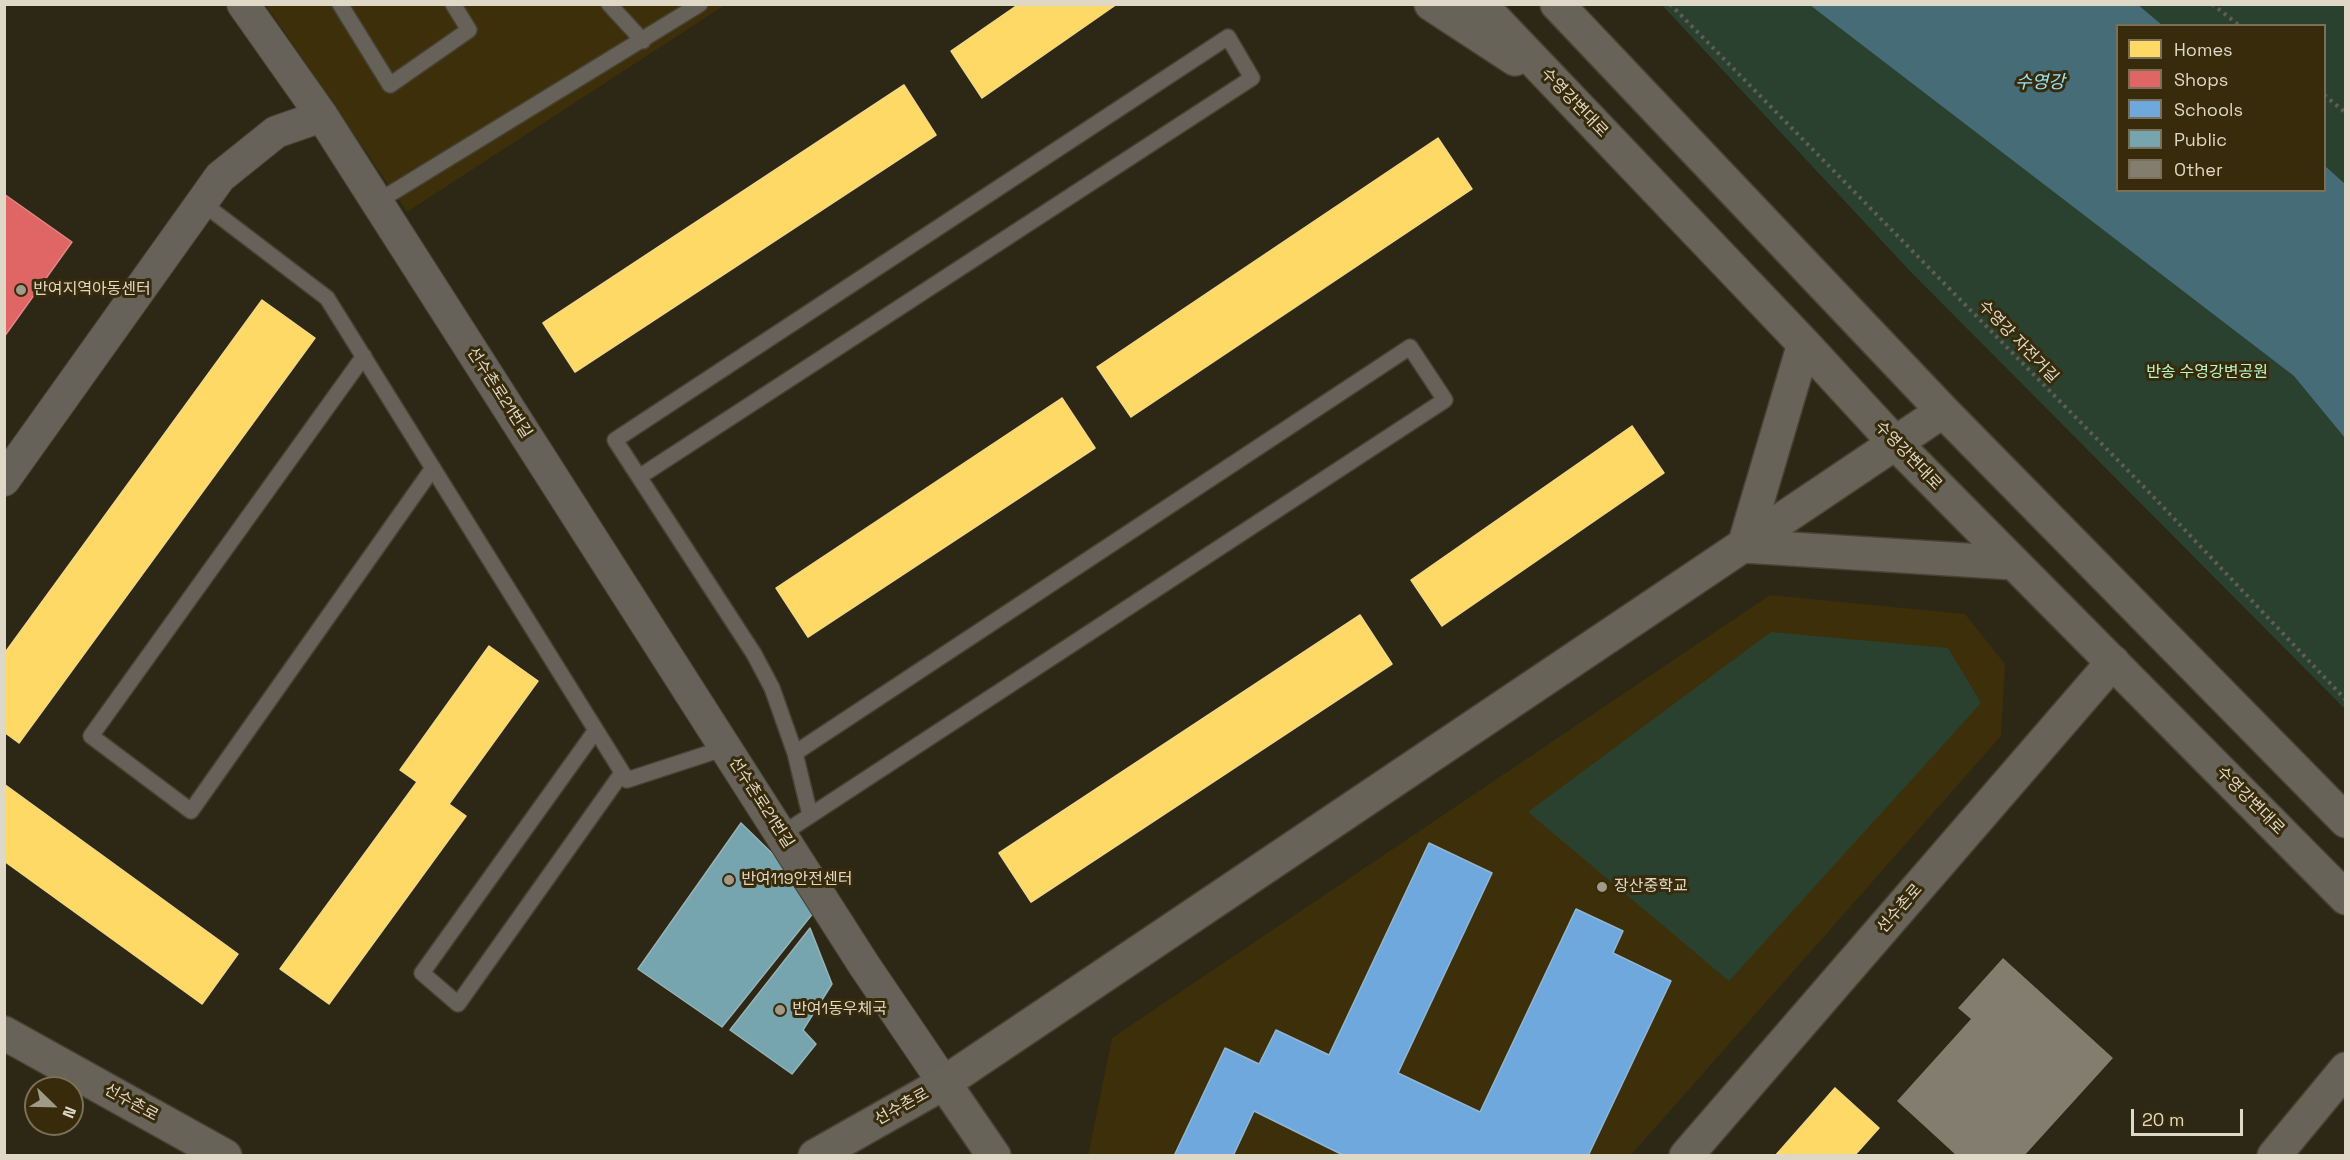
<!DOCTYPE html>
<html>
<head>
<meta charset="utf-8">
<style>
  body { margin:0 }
  #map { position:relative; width:2350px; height:1160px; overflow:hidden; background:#2d2716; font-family:"Space Grotesk",sans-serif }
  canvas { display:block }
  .frame { position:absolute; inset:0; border:6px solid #dfd8c7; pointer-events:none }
  .legend { position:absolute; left:2116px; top:24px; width:210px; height:168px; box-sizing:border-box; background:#372b0c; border:2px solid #7a7057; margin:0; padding:8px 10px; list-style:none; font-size:18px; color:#dfd8c7 }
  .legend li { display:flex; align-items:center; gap:12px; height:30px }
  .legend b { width:30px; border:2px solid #7a7057 }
  .north { position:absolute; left:24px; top:1076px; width:60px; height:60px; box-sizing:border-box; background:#372b0c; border:2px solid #7a7057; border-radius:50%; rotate:113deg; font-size:16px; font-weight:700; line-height:24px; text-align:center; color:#dfd8c7 }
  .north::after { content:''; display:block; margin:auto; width:21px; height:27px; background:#a19a89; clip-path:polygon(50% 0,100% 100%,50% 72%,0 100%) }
  .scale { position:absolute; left:2131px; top:1109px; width:112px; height:27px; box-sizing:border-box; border:3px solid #dfd8c7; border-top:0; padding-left:8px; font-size:18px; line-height:21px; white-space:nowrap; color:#dfd8c7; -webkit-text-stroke:4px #372b0c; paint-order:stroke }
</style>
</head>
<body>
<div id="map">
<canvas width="2350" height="1160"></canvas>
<div class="frame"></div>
<ul class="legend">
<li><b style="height:16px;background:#ffd966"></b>Homes</li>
<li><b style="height:16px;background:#e06666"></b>Shops</li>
<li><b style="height:16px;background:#6fa8dc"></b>Schools</li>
<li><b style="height:16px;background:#76a5af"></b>Public</li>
<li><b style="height:16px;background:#837d6f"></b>Other</li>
</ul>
<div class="north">N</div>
<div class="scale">20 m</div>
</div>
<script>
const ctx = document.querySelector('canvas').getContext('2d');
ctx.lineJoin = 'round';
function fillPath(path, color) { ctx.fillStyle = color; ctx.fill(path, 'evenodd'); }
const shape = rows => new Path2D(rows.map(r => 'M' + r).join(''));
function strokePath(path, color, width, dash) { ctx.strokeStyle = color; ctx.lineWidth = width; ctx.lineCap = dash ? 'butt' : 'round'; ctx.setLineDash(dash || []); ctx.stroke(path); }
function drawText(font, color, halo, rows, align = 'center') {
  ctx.font = font + ' "Space Grotesk","Noto Sans KR",sans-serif'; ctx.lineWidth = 6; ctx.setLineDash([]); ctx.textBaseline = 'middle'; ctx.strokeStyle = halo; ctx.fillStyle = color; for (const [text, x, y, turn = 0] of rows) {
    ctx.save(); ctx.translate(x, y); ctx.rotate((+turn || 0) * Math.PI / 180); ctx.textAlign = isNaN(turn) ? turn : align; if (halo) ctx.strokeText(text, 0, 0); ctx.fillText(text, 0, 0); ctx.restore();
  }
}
fillPath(shape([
  [266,5,725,5,407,212],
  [1770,595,1965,614,2005,664,2001,736,1631,1155,1088,1156,1112,1038]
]), '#3c2f09');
fillPath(shape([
  [1662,5,2345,5,2345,709,1908,269],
  [2118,26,2324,26,2324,190,2118,190],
  [1771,632,1948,648,1981,703,1729,981,1528,812]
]), '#2b4130');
fillPath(shape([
  [2137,4,2162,25,2118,26,2118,190,2324,190,2325,166,2345,184,2345,438,2294,376,1810,5]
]), '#466d77');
const homes = shape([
  [1019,4,1117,4,982,98,951,51,1019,4],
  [904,85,936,135,575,372,543,323,904,85],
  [1438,138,1472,189,1131,417,1097,367,1438,138],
  [262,300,315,338,19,743,4,732,4,654,262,300],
  [1062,398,1095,448,808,637,776,588,1062,398],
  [1632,426,1664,473,1442,626,1411,580,1632,426],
  [1360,615,1392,664,1031,902,999,853,1360,615],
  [489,646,538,681,449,804,466,816,329,1004,280,969,417,782,400,770,489,646],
  [4,784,238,954,202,1004,4,861,4,784],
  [1835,1088,1879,1128,1854,1156,1775,1156,1835,1088]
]);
fillPath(homes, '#ffd966');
strokePath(homes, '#f5d983', 1.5);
const shops = shape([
  [4,194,72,242,4,337,4,194]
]);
fillPath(shops, '#e06666');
strokePath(shops, '#e08883', 1.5);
const schools = shape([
  [1429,843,1492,873,1398,1073,1480,1112,1576,909,1623,931,1613,953,1671,981,1588,1156,1345,1156,1254,1111,1233,1156,1174,1156,1225,1048,1259,1064,1276,1030,1329,1055,1429,843]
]);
fillPath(schools, '#6fa8dc');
strokePath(schools, '#91b6d6', 1.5);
const public = shape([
  [741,823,781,862,814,912,722,1027,638,969,741,823],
  [810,928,832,984,803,1030,816,1044,792,1074,730,1030,810,928]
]);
fillPath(public, '#76a5af');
strokePath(public, '#96b4b6', 1.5);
fillPath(shape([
  [2003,958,2113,1058,2024,1156,1957,1156,1897,1101,1971,1019,1958,1008]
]), '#837d6f');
const lane = shape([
  [340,4,390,85,469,30,453,4],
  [609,4,643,41],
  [201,202,327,298,627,780,725,748],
  [377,202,700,4],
  [364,356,91,736,191,811,433,468],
  [639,477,1252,78,1228,37,615,440,754,654,772,688,795,753],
  [596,730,422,973,458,1004,622,773],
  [782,834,1445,400,1410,347,795,753,810,815]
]);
const street = shape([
  [243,4,322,116,864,965,944,1083],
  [4,480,220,177,276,132,322,116]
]);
const secondary = shape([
  [1431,4,1515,59],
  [1480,4,1804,344,1896,444,2346,898],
  [1557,4,1943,411,2346,821],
  [1804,344,1744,546,2013,563],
  [4,1033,225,1156],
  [944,1083,994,1156],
  [815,1156,944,1083,1943,411],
  [1686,1156,2113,662],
  [2274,1156,2346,1069]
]);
strokePath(lane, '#484234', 18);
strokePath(street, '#484234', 34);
strokePath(secondary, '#484234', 36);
strokePath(shape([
  [1670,4,2146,489,2346,700],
  [2212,4,2240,26],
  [2324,95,2346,113]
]), '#615d53', 4, [3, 4.5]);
strokePath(lane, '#666259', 15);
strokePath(street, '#666259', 32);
strokePath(secondary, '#686359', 33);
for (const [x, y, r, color] of [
  [21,290,6,"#a19a89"],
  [729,880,6,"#a19a89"],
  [1602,887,6,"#a19a89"],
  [780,1010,6,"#a19a89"]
]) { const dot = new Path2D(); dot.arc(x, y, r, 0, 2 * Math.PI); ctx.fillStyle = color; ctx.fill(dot); strokePath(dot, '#372b0c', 2); }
drawText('16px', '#dfd8c7', '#372b0c', [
  ["수영강변대로",1574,103,46],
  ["수영강 자전거길",2018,342,46],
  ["선수촌로21번길",499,393,57],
  ["수영강변대로",1908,456,46],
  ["수영강변대로",2250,801,45],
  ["선수촌로21번길",761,803,57],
  ["선수촌로",1900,909,-49],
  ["선수촌로",131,1103,29],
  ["선수촌로",902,1107,-29]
]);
drawText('16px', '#dfd8c7', '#372b0c', [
  ["반여지역아동센터",33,290],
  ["반여119안전센터",741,880],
  ["장산중학교",1614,887],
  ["반여1동우체국",792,1010]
], 'left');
drawText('16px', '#b8f5cc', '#372b0c', [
  ["반송 수영강변공원",2207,373]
]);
drawText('italic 18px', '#95e4fa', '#372b0c', [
  ["수영강",2040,83]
]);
</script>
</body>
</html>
